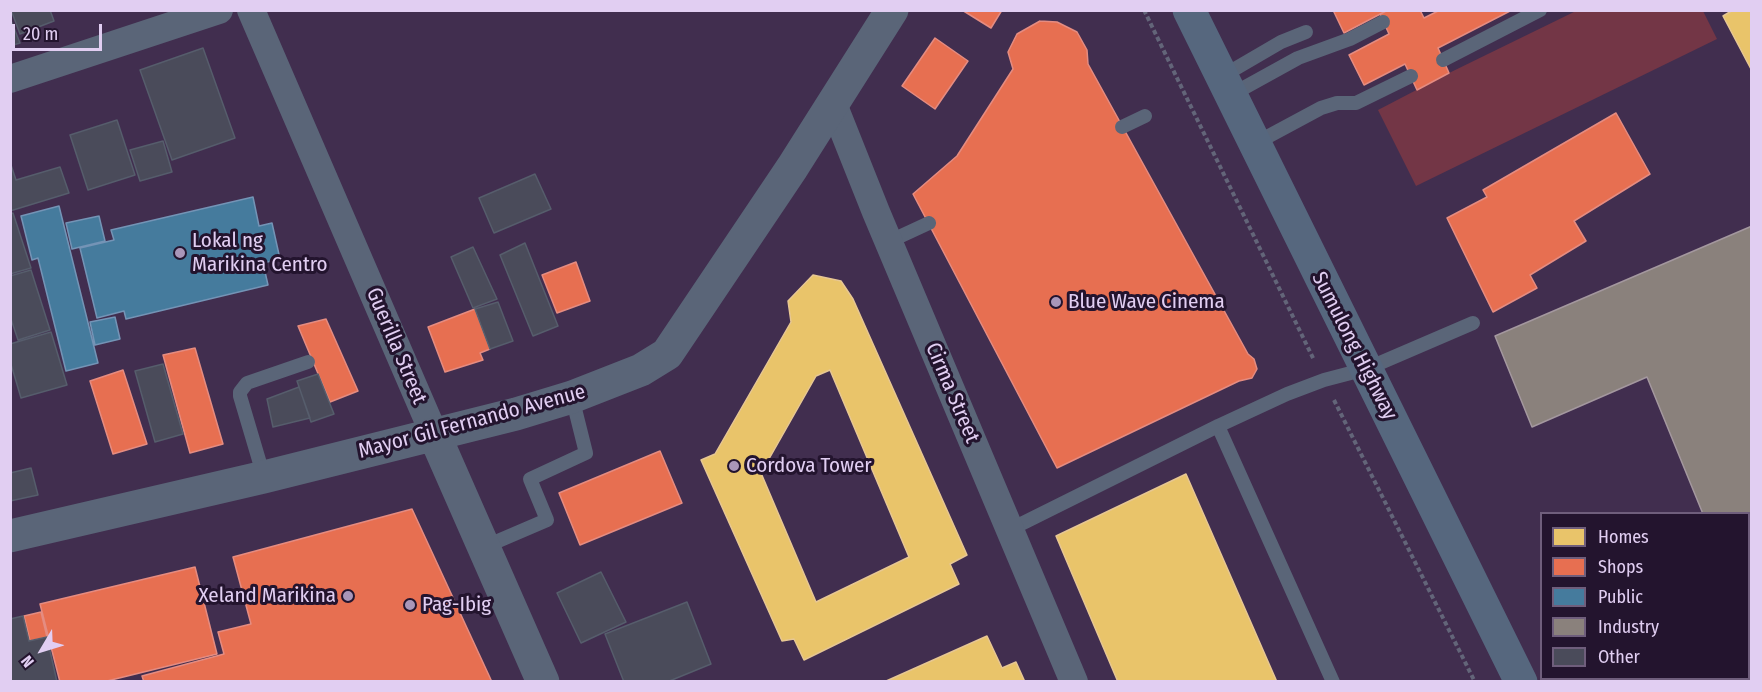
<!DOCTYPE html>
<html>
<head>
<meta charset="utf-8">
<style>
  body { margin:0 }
  #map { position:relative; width:1762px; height:692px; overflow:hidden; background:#412e4f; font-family:"Fira Sans Condensed",sans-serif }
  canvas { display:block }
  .frame { position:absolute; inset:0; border:12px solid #e1cef2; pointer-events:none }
  .legend { position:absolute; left:1540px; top:512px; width:210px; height:168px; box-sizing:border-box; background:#23142e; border:2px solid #6f5e7c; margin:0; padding:8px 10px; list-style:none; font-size:18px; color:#e1cef2 }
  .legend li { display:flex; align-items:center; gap:12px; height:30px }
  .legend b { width:30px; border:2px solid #6f5e7c }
  .north { position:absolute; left:12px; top:620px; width:60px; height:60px; -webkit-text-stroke:4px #23142e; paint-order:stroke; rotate:232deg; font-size:16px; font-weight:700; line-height:24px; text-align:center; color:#e1cef2 }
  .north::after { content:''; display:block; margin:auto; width:21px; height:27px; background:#e1cef2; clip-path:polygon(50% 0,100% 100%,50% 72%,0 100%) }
  .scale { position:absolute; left:12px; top:24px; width:90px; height:27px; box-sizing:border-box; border:3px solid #e1cef2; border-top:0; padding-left:8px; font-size:18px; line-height:21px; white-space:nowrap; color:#e1cef2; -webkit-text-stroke:4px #23142e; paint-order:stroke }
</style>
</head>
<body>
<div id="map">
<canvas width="1762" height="692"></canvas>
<div class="frame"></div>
<ul class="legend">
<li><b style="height:16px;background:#e9c46a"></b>Homes</li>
<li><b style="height:16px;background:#e76f51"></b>Shops</li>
<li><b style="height:16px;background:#457b9d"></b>Public</li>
<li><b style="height:16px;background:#8a817c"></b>Industry</li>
<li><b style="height:16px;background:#4a4b5a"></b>Other</li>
</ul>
<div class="north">N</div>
<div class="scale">20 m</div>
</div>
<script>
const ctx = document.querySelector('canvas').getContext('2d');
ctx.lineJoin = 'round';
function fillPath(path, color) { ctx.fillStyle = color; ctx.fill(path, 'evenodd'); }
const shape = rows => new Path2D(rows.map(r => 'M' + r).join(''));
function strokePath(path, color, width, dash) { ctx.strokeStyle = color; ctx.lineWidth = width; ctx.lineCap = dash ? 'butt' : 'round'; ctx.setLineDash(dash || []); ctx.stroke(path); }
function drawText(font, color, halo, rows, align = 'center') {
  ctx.font = font + ' "Fira Sans Condensed",sans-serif'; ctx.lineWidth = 6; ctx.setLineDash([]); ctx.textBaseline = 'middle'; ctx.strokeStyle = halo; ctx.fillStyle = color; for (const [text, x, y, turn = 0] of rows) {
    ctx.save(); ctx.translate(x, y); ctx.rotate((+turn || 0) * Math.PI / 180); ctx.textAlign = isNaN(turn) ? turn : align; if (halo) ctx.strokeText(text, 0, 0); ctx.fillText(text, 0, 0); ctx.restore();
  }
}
fillPath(shape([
  [1578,10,1703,11,1717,39,1416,186,1378,110,1449,73]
]), '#733646');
const homes = shape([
  [1733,10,1752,10,1752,71,1723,16,1733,10],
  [813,275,841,281,853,299,967,555,950,564,959,584,804,660,794,639,782,641,701,460,715,454,791,322,788,301,813,275],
  [830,370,909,557,816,602,761,473,816,376,830,370],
  [1186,474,1277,682,1118,682,1056,536,1186,474],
  [987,636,1002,668,1016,662,1025,682,884,682,987,636]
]);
fillPath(homes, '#e9c46a');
strokePath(homes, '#e7c793', 1.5);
const shops = shape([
  [962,10,1002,10,991,28,962,10],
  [1333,10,1388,10,1344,33,1333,10],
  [1388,10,1420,10,1424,18,1440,10,1512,10,1438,48,1449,73,1417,90,1405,64,1364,85,1349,55,1389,34,1380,14,1388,10],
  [1040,21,1057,22,1077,32,1087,50,1088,64,1248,354,1254,359,1257,369,1252,378,1239,381,1057,468,913,194,957,156,1013,69,1008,52,1017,34,1040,21],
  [935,38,968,61,935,109,902,86,935,38],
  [1616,113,1650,174,1574,221,1586,241,1530,275,1537,288,1493,312,1447,218,1487,197,1483,190,1616,113],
  [576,262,590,301,557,313,542,275,576,262],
  [475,309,490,349,480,353,483,360,445,372,428,327,475,309],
  [326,319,358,391,330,402,298,326,326,319],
  [195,348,223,444,190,453,163,355,195,348],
  [123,370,147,444,113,454,90,381,123,370],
  [660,451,682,503,580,545,559,493,660,451],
  [412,509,492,682,144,682,142,676,224,654,218,632,251,624,233,557,412,509],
  [195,567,217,654,103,682,60,682,40,604,195,567],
  [41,612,47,637,30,641,24,616,41,612]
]);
fillPath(shops, '#e76f51');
strokePath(shops, '#e58c81', 1.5);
const public = shape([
  [253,197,259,226,272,223,280,259,263,263,268,285,126,319,124,311,97,318,80,248,114,240,111,230,253,197],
  [59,206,98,363,66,371,38,258,32,260,21,216,59,206],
  [99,216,105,241,72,249,66,223,99,216],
  [115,317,120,339,95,345,90,322,115,317]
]);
fillPath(public, '#457b9d');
strokePath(public, '#7494b6', 1.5);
const industry = shape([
  [1752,226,1752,634,1748,626,1748,514,1703,514,1647,377,1532,427,1495,336,1752,226]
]);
fillPath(industry, '#8a817c');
strokePath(industry, '#a4989f', 1.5);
const building = shape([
  [11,10,50,10,54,21,20,34,11,10],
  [10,18,20,43,10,46,10,18],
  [203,48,235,138,172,160,140,70,203,48],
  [117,120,135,175,88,190,70,135,117,120],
  [163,141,172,172,140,181,130,150,163,141],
  [10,162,16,180,60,167,69,193,10,211,10,162],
  [535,174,551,209,494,233,479,198,535,174],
  [13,213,31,268,10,274,10,214,13,213],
  [525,243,558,326,533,336,500,255,525,243],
  [473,247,497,299,473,308,451,257,473,247],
  [31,270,50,330,18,340,10,316,10,276,31,270],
  [498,302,513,341,490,349,475,309,498,302],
  [51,332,67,385,21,398,10,361,10,344,51,332],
  [163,364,183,434,155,442,135,371,163,364],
  [318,374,334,414,311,422,297,381,318,374],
  [299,387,310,418,273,427,267,399,299,387],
  [31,468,38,495,10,501,10,473,31,468],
  [601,572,626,622,581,643,557,593,601,572],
  [687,602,711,664,667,682,624,682,605,634,687,602],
  [23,616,29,641,47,637,57,682,10,682,10,619,23,616]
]);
fillPath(building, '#4a4b5a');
strokePath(building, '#565d6c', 1.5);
strokePath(shape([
  [1144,10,1314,360],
  [1334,400,1475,682]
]), '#636579', 4, [4.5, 3]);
strokePath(shape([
  [1443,60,1540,10],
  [1221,77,1281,42,1306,32],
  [1231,95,1298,58,1350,39,1383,22],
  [1122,127,1145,116],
  [1254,144,1321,108,1337,103,1356,103,1411,76],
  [888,242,929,223],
  [1218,426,1333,682],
  [264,477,240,396,240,392,247,383,308,362],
  [1009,530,1218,426,1287,394,1324,380,1366,369,1473,323],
  [484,547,547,520,530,479,586,453,572,397]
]), '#5a6578', 14);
strokePath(shape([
  [251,10,434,434],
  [10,79,219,10],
  [833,104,876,212,1074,682]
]), '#5a6578', 28);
strokePath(shape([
  [434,434,543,682],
  [10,536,264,477,516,414,572,397,641,370,667,354,792,168,892,10]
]), '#5a6578', 33);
strokePath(shape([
  [1189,10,1521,682]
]), '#56677e', 33);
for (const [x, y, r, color] of [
  [180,253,6,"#a996b9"],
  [1056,302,6,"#a996b9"],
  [734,466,6,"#a996b9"],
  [348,596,6,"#a996b9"],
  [410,605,6,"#a996b9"]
]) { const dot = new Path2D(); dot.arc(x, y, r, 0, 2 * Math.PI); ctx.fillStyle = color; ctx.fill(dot); strokePath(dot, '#23142e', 2); }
drawText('21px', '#e1cef2', '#23142e', [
  ["Lokal ng",192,241],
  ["Marikina Centro",192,265],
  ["Blue Wave Cinema",1068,302],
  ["Cordova Tower",746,466],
  ["Xeland Marikina",336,596,"right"],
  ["Pag-Ibig",422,605]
], 'left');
drawText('21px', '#e1cef2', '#23142e', [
  ["Guerilla Street",396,346,67],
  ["Sumulong Highway",1354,346,63],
  ["Cirma Street",952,393,67],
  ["Mayor Gil Fernando Avenue",472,422,-15]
]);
</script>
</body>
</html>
